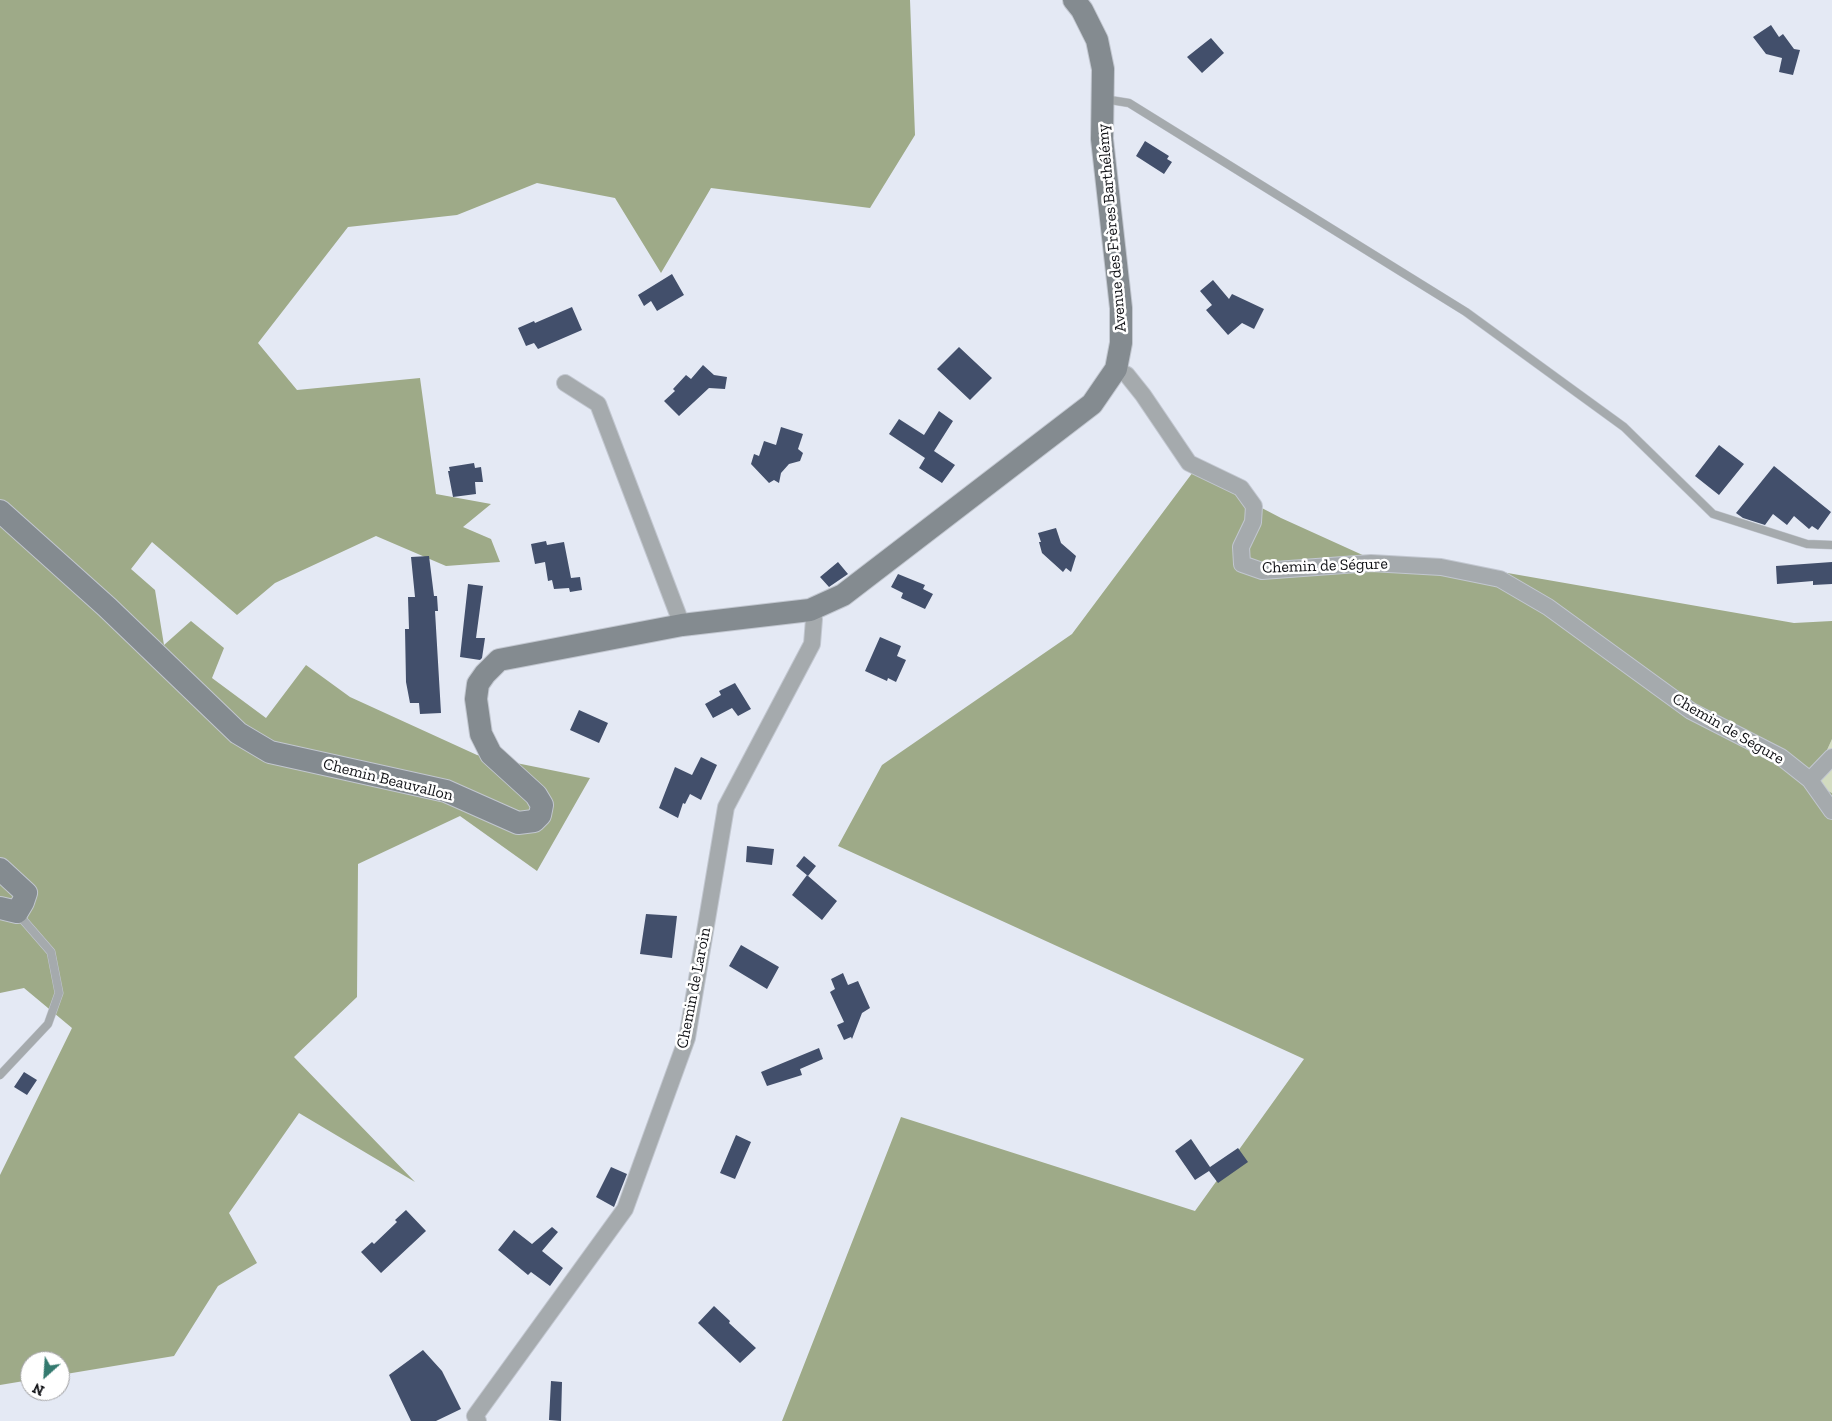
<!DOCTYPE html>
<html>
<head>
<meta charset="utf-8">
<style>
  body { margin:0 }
  #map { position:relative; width:1832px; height:1421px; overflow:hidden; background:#e4e9f4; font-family:"Zilla Slab",serif }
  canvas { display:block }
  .north { position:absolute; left:20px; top:1351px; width:50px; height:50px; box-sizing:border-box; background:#fff; border:1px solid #a0a0a2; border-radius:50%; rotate:206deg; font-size:14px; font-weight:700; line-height:20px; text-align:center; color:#111216 }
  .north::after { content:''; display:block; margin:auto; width:18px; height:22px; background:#347a6f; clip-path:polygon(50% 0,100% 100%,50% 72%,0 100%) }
</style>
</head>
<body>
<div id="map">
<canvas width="1832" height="1421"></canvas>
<div class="north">N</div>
</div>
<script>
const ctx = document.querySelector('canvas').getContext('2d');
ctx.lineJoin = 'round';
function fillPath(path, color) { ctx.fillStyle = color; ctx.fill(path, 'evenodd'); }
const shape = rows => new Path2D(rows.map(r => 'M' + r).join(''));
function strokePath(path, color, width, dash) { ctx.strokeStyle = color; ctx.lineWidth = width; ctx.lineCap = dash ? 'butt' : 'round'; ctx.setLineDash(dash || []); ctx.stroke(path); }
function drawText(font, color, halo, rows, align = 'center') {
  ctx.font = font + ' "Zilla Slab",serif'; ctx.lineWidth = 5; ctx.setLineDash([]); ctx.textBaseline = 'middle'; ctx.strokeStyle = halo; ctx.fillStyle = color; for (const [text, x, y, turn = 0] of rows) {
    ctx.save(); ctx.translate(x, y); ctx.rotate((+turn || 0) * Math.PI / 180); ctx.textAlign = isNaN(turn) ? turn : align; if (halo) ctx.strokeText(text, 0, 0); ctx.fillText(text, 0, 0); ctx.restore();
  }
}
fillPath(shape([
  [1832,739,1832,793,1812,783]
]), '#d2dbc0');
fillPath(shape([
  [0,0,910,0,915,135,870,208,711,188,661,273,615,198,537,183,457,215,348,227,258,343,297,390,420,378,436,494,491,504,463,527,491,539,500,562,446,566,376,536,275,583,237,615,152,542,131,569,155,590,164,645,191,621,224,648,212,678,266,718,306,665,350,697,477,755,590,778,537,871,460,816,358,864,357,997,294,1057,415,1182,299,1113,229,1213,257,1263,218,1286,174,1356,60,1375,60,1361,30,1361,30,1380,0,1385,0,1175,72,1028,24,988,0,993],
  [1193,472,1281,518,1378,562,1479,568,1794,623,1832,621,1832,739,1812,783,1832,793,1832,1421,782,1421,901,1117,1195,1211,1304,1059,838,846,882,765,1072,634]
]), '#9eaa88');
fillPath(shape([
  [1771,25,1779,37,1783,34,1794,49,1800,50,1793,75,1779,72,1782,58,1766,54,1753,37],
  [1211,38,1224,53,1202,73,1187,57],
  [1145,141,1169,156,1167,159,1172,162,1164,174,1136,156],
  [672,274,684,295,657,311,651,301,644,306,638,295],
  [1213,280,1229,299,1232,294,1264,309,1254,329,1242,323,1228,335,1206,310,1212,305,1200,291],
  [572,307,582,330,538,349,534,343,526,346,518,328,534,321,535,323],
  [959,347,992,378,970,400,937,369],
  [703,365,714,375,727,377,725,389,709,388,679,416,664,401,675,391,673,389,686,375,691,379],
  [939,411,953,421,934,451,955,465,942,483,919,468,925,458,889,434,899,419,924,435],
  [781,427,803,434,798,449,803,453,800,461,789,464,781,473,779,483,774,480,769,483,751,464,754,454,759,456,764,441,776,445],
  [1719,445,1744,464,1719,495,1695,476],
  [474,463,475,468,481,467,483,482,475,482,476,494,453,497,448,471,450,471,449,467],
  [1774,466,1831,512,1818,530,1812,526,1809,529,1794,516,1787,525,1773,514,1765,525,1743,518,1736,513],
  [1056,528,1061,543,1076,556,1071,572,1066,568,1063,572,1042,553,1039,542,1041,542,1038,533],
  [546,541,547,545,564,542,571,578,580,577,582,590,570,592,569,588,554,589,552,580,548,581,545,562,535,564,531,544],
  [429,556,434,596,437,596,438,611,435,611,441,713,420,714,419,703,410,703,406,682,405,629,409,629,408,597,415,597,411,557],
  [838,562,848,574,829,587,820,577],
  [1832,562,1832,584,1813,585,1813,581,1777,584,1776,566],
  [898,574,925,585,923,589,933,594,925,609,901,598,903,593,891,587],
  [468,584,483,586,476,638,485,638,482,658,480,660,460,657],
  [880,637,901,646,897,656,906,660,896,682,888,678,887,681,865,671],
  [735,683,751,709,738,716,732,708,713,718,705,704,721,695,719,691],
  [579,710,608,723,599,743,570,730],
  [701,757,717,765,701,800,690,794,685,804,683,803,678,818,659,808,675,767,692,775],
  [747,846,774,849,772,865,746,862],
  [804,856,816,866,808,876,796,866],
  [807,875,837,901,822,920,792,895],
  [646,914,677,916,672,958,640,954],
  [741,945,779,967,767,989,729,966],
  [843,973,848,985,858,981,870,1008,862,1013,852,1039,851,1037,844,1040,837,1025,844,1022,830,992,835,989,831,979],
  [819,1048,823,1059,800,1069,802,1075,767,1086,761,1072],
  [24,1072,37,1080,27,1095,14,1087],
  [736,1135,751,1142,735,1179,720,1173],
  [1191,1139,1210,1167,1238,1148,1248,1162,1218,1183,1209,1171,1195,1180,1175,1151],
  [611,1167,627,1174,614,1207,596,1197],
  [406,1210,426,1231,381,1273,361,1252,372,1242,374,1244,397,1222,395,1220],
  [552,1227,558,1232,542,1251,563,1268,550,1286,531,1272,528,1275,498,1250,514,1230,532,1244],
  [714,1306,730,1321,729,1323,756,1348,740,1363,698,1323],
  [423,1350,442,1371,461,1409,436,1421,411,1421,389,1375],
  [551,1381,562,1382,561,1421,549,1420]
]), '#424f6b');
const lane = shape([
  [1104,99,1129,103,1466,312,1624,427,1713,514,1807,544,1832,545],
  [0,1075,48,1024,59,993,51,952,18,914]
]);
const street = shape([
  [1116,369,1127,375,1143,395,1189,463,1241,488,1254,506,1253,522,1241,547,1242,564,1262,571,1371,563,1441,567,1500,579,1548,607,1691,711,1781,757,1810,780,1832,811],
  [565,383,598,404,682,625],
  [1810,780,1832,757],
  [478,1421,475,1416,625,1209,687,1038,726,807,812,644,814,619,810,610]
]);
const secondary = shape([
  [0,511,107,607,238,733,270,752,446,791,518,823,534,821,540,815,542,805,536,795,491,754,481,734,476,699,478,684,485,674,499,660,682,625,810,610,843,595,1092,404,1116,369,1121,343,1121,308,1102,139,1103,69,1097,40,1082,10,1074,0],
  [0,869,26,893,23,902,17,912,0,908]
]);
strokePath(lane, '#c2c7d0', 9);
strokePath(street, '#c2c7d0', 18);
strokePath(secondary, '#c2c7d0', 24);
strokePath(lane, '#a5aaad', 8);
strokePath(street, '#a5aaad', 16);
strokePath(secondary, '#848b90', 22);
drawText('16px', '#111216', '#fff', [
  ["Avenue des Frères Barthélémy",1112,228,-95],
  ["Chemin de Ségure",1325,566,-2],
  ["Chemin de Ségure",1728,729,30],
  ["Chemin Beauvallon",388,780,14],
  ["Chemin de Laroin",694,988,-79]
]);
</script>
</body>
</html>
